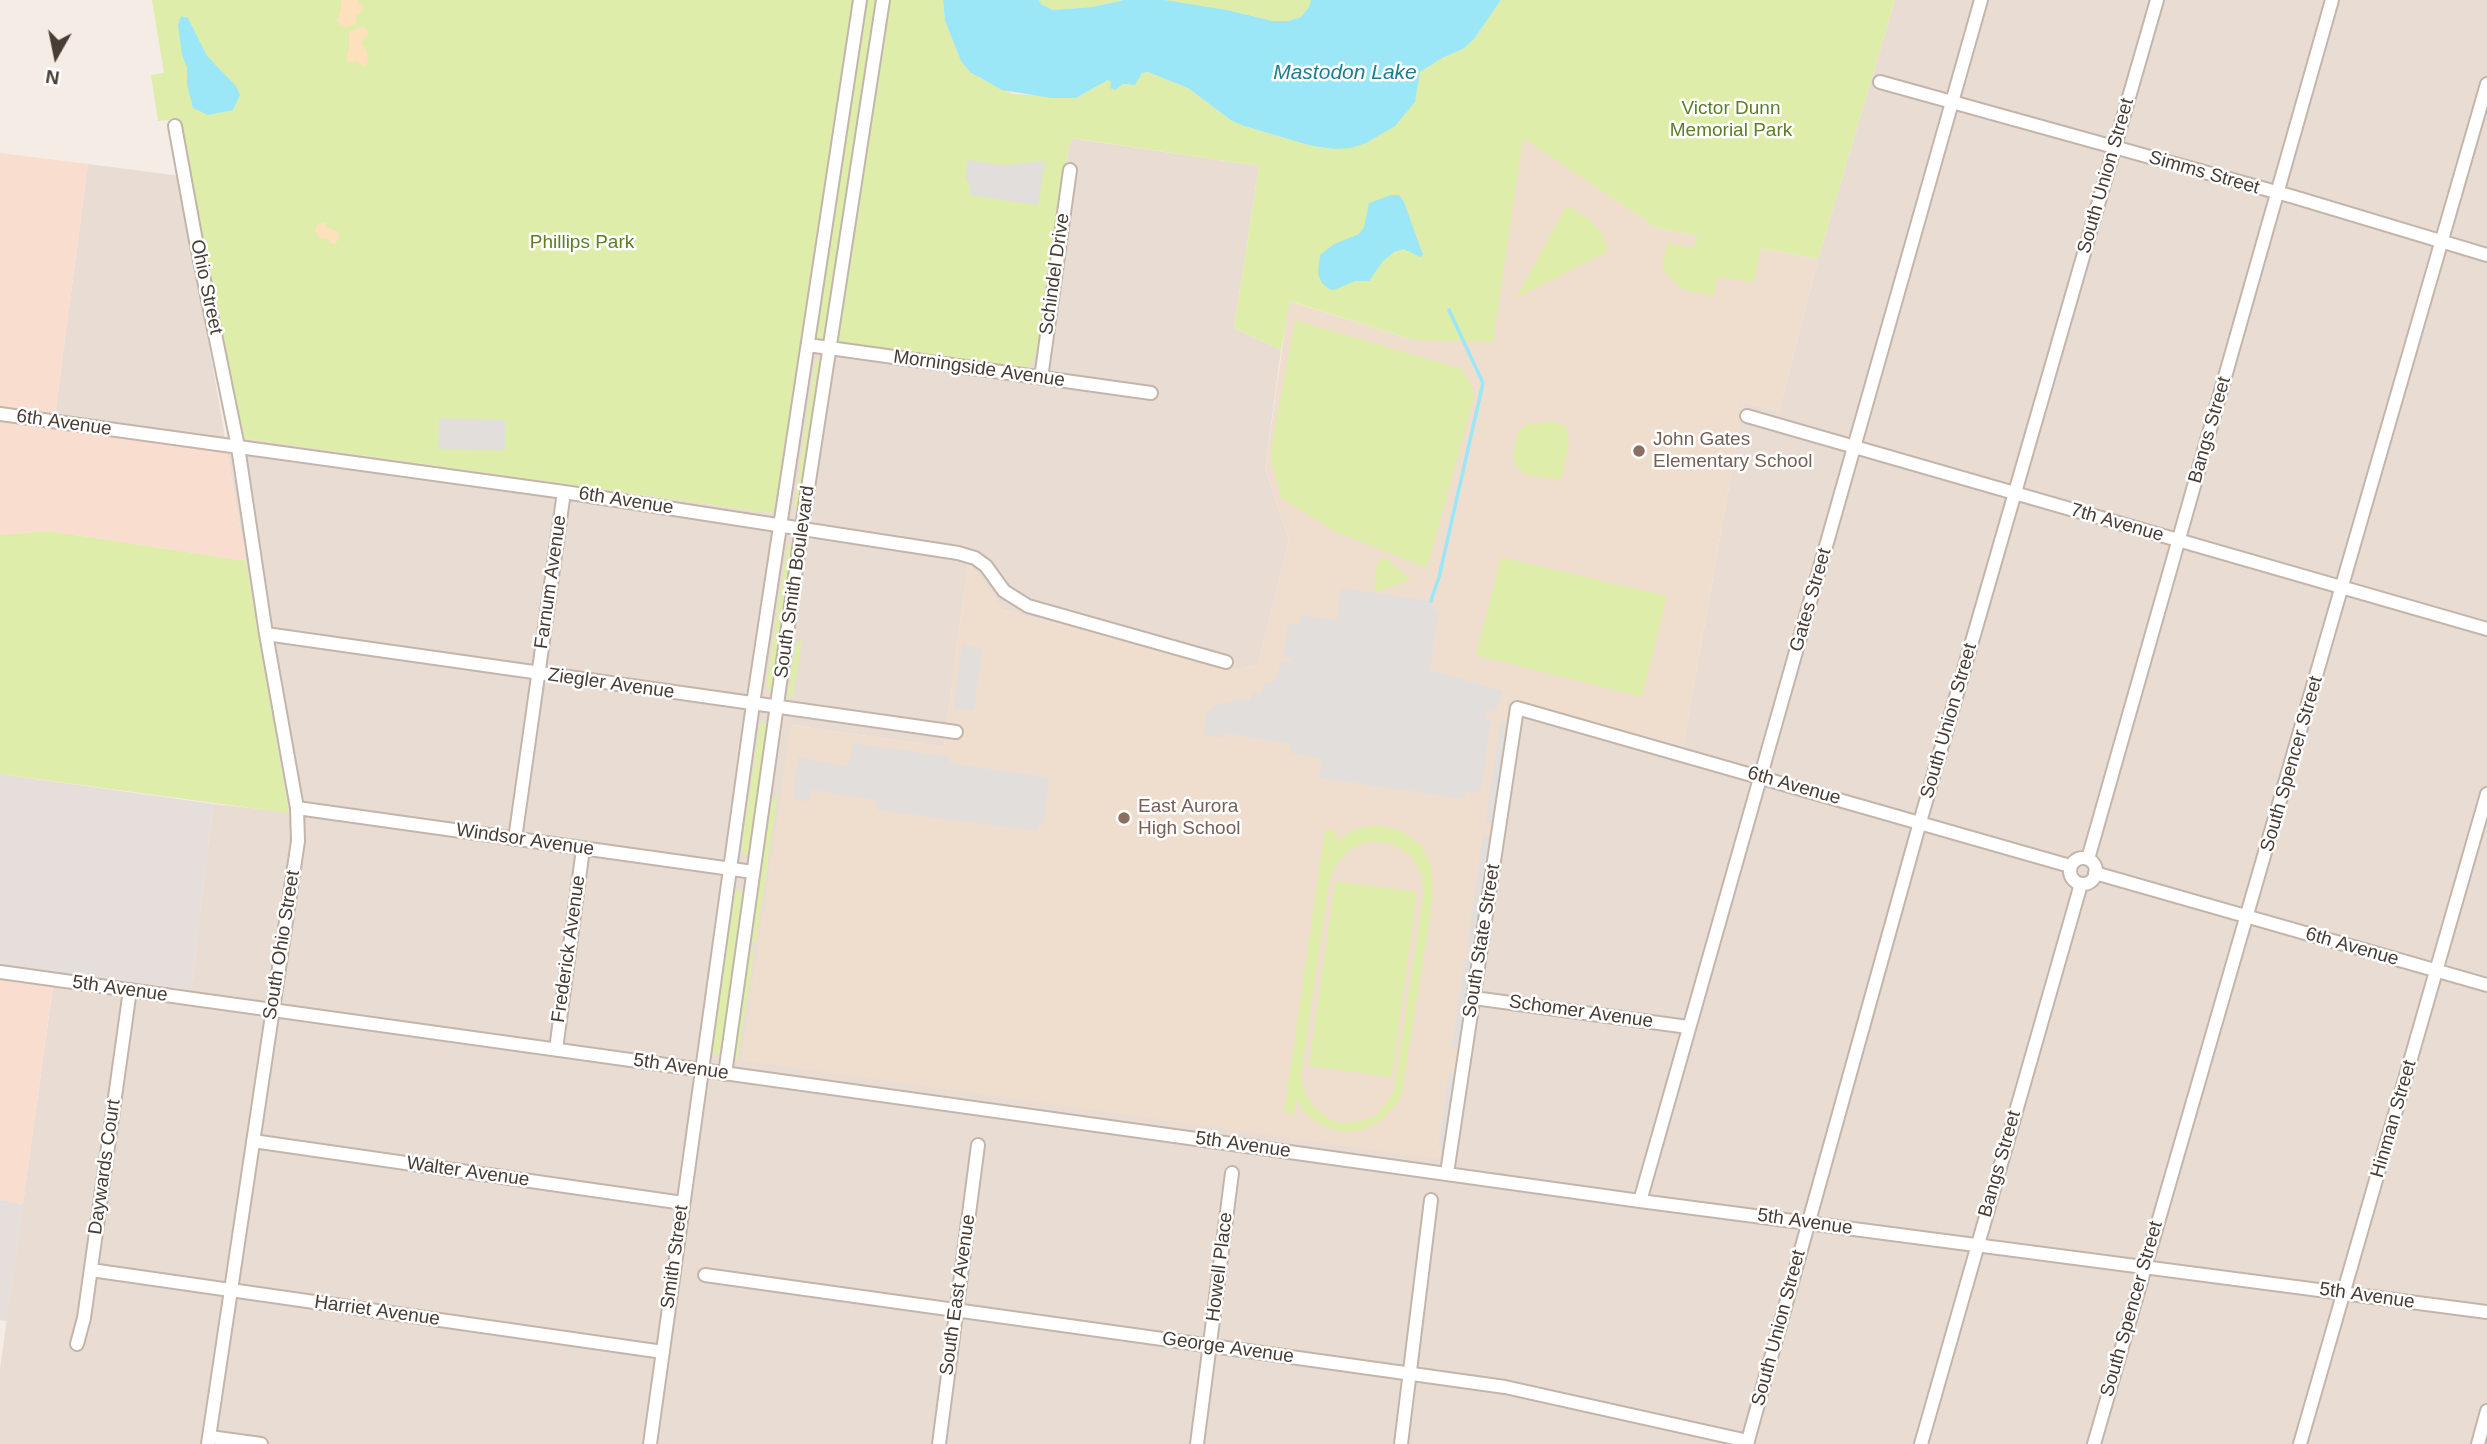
<!DOCTYPE html>
<html>
<head>
<meta charset="utf-8">
<style>
  body { margin:0 }
  #map { position:relative; width:2487px; height:1444px; overflow:hidden; background:#f4ece5; font-family:Helvetica,sans-serif }
  canvas { display:block }
  .north { position:absolute; left:21px; top:21px; width:70px; height:70px; -webkit-text-stroke:5px #fff; paint-order:stroke; rotate:189deg; font-size:19px; font-weight:700; line-height:28px; text-align:center; color:#483c34 }
  .north::after { content:''; display:block; margin:auto; width:24px; height:32px; background:#483c34; clip-path:polygon(50% 0,100% 100%,50% 72%,0 100%) }
</style>
</head>
<body>
<div id="map">
<canvas width="2487" height="1444"></canvas>
<div class="north">N</div>
</div>
<script>
const ctx = document.querySelector('canvas').getContext('2d');
ctx.lineJoin = 'round';
function fillPath(path, color) { ctx.fillStyle = color; ctx.fill(path, 'evenodd'); }
const shape = rows => new Path2D(rows.map(r => 'M' + r).join(''));
function strokePath(path, color, width, dash) { ctx.strokeStyle = color; ctx.lineWidth = width; ctx.lineCap = dash ? 'butt' : 'round'; ctx.setLineDash(dash || []); ctx.stroke(path); }
function drawText(font, color, halo, rows, align = 'center') {
  ctx.font = font + ' Helvetica,sans-serif'; ctx.lineWidth = 5; ctx.setLineDash([]); ctx.textBaseline = 'middle'; ctx.strokeStyle = halo; ctx.fillStyle = color; for (const [text, x, y, turn = 0] of rows) {
    ctx.save(); ctx.translate(x, y); ctx.rotate((+turn || 0) * Math.PI / 180); ctx.textAlign = isNaN(turn) ? turn : align; if (halo) ctx.strokeText(text, 0, 0); ctx.fillText(text, 0, 0); ctx.restore();
  }
}
fillPath(shape([
  [1895,0,2487,0,2487,1444,0,1444,0,1369,55,972,191,990,213,804,289,812,225,439,55,415,88,164,180,176,225,438,240,438,770,513,804,337,1018,367,1042,334,1070,138,1259,166,1234,328,1281,350,1265,469,1289,540,1258,664,1238,670,1003,610,968,562,944,747,791,725,1444,1159,1485,877,1514,700,1683,746,1744,402,1779,411,1818,259]
]), '#e9ddd3');
fillPath(shape([
  [0,153,88,164,55,415,0,407],
  [0,421,227,451,246,561,49,531,0,535],
  [0,977,53,984,23,1204,0,1200]
]), '#f9ddce');
fillPath(shape([
  [0,774,213,804,191,990,0,965],
  [0,1200,23,1204,7,1321,0,1320]
]), '#e6deda');
fillPath(shape([
  [1522,137,1657,228,1818,259,1779,411,1744,402,1683,746,1514,700,1485,877,1444,1160,741,1060,791,725,944,747,968,561,1003,610,1238,670,1258,664,1289,540,1265,469,1289,301,1413,340]
]), '#efdece');
fillPath(shape([
  [152,0,943,0,945,21,961,61,980,78,1013,94,1076,98,1108,80,1119,87,1123,84,1129,85,1142,73,1148,72,1188,88,1232,121,1244,126,1312,146,1334,149,1417,90,1417,81,1420,72,1442,58,1463,49,1474,39,1501,0,1895,0,1818,259,1761,248,1754,282,1717,277,1714,296,1684,290,1662,270,1667,243,1692,248,1698,236,1657,228,1523,138,1493,342,1413,340,1290,301,1281,350,1234,328,1259,166,1072,138,1068,151,1042,334,1032,364,1025,368,1009,367,805,338,778,508,770,513,240,438,237,434,178,119,158,121,151,75,164,73],
  [1039,0,1124,0,1092,7,1053,10,1041,4],
  [1155,0,1311,0,1309,7,1301,17,1288,21,1273,21,1227,10],
  [1567,205,1590,220,1601,232,1609,251,1516,298],
  [1295,320,1462,369,1475,394,1427,568,1334,531,1281,498,1270,455],
  [821,357,823,359,800,509,798,510,794,506,815,362],
  [1551,421,1566,426,1569,443,1562,477,1558,479,1525,475,1516,465,1513,456,1518,432,1525,425],
  [49,531,246,561,289,813,0,774,0,535],
  [794,544,774,688,768,690,766,687,787,548,789,545],
  [1383,556,1411,580,1375,592,1375,568],
  [1501,557,1667,596,1642,697,1476,655],
  [802,641,792,701,788,694,796,643],
  [763,722,769,724,750,852,745,855,741,850,760,725],
  [778,793,756,942,750,941,771,804],
  [1377,825,1400,830,1421,845,1432,869,1433,899,1401,1098,1383,1119,1362,1130,1344,1132,1328,1128,1316,1121,1304,1112,1297,1100,1294,1114,1284,1113,1325,829,1337,831,1336,841,1355,829],
  [1374,841,1393,844,1411,856,1422,876,1423,896,1394,1091,1382,1109,1375,1116,1356,1122,1338,1123,1325,1116,1313,1106,1304,1090,1301,1076,1330,878,1337,864,1348,851,1356,846],
  [1335,881,1417,892,1392,1077,1309,1066],
  [738,889,744,894,720,1052,714,1055,711,1053,735,893],
  [748,952,754,953,738,1059,736,1059,734,1051]
]), '#deedaa');
fillPath(shape([
  [341,0,357,0,364,8,362,12,356,14,356,23,348,27,342,27,337,20,341,8],
  [359,27,366,28,369,33,361,43,367,52,368,62,364,66,356,61,348,63,346,57,349,48,349,32],
  [325,222,327,227,338,232,339,238,336,243,330,244,328,238,322,239,315,232,317,225]
]), '#fde1bd');
fillPath(shape([
  [968,160,1001,165,1045,161,1038,205,970,195,970,184,965,178],
  [439,418,505,420,505,450,438,449],
  [1341,588,1431,601,1438,614,1430,670,1503,691,1496,712,1487,710,1484,718,1491,719,1481,792,1467,791,1465,799,1320,778,1321,758,1291,753,1291,744,1224,733,1222,738,1204,735,1206,713,1214,706,1241,699,1250,700,1252,692,1262,693,1263,684,1276,680,1280,663,1291,661,1291,658,1283,656,1288,624,1299,625,1301,615,1337,620],
  [962,645,982,648,974,710,954,708],
  [1501,721,1510,723,1494,824,1485,822],
  [853,743,950,757,950,763,1049,778,1044,822,1038,825,1038,831,877,810,876,800,812,790,808,802,793,798,798,757,848,767],
  [1483,835,1493,837,1477,948,1467,946],
  [1465,959,1474,960,1461,1048,1452,1047],
  [1449,1073,1457,1074,1447,1148,1438,1147]
]), '#e2dedb');
fillPath(shape([
  [943,0,1039,0,1041,4,1053,10,1092,7,1124,0,1164,0,1227,10,1273,21,1288,21,1301,17,1309,7,1311,0,1501,0,1474,39,1463,49,1442,58,1420,72,1415,102,1395,126,1366,143,1351,148,1334,149,1312,146,1244,126,1232,121,1188,88,1148,72,1142,73,1135,85,1123,84,1115,90,1110,88,1111,82,1108,80,1076,98,1051,98,1002,90,970,72,961,61,945,21],
  [181,16,188,18,207,56,236,86,240,95,233,110,208,115,193,108,187,85,187,67,182,55,178,25],
  [1391,195,1399,195,1404,202,1423,255,1420,257,1404,249,1394,252,1383,261,1369,281,1355,281,1334,290,1329,289,1322,283,1318,274,1320,255,1334,244,1359,234,1364,227,1369,203]
]), '#9ce7f7');
strokePath(shape([
  [1431,601,1439,577,1483,383,1449,310]
]), '#9ce7f7', 3.5);
const street = shape([
  [1880,82,2294,197,2487,255],
  [175,126,196,241,238,447,266,634,297,808,298,841,208,1444],
  [808,345,1151,393],
  [1041,378,1070,170],
  [0,414,564,492,958,553,975,558,986,566,1004,591,1028,606,1226,662],
  [1747,416,2487,629],
  [266,634,956,732],
  [297,808,753,872],
  [515,839,564,492],
  '2070 871a13 13 0 1 1 26 0a13 13 0 1 1-26 0Z',
  [2088,859,2332,0],
  [2095,873,2487,985],
  [0,972,1640,1201,2487,1312],
  [1474,998,1688,1027],
  [556,1049,583,849],
  [725,1074,802,527,883,0],
  [253,1141,683,1203],
  [1447,1173,1517,708,2070,866],
  [1640,1201,1981,0],
  [91,1270,663,1352],
  [705,1275,1505,1387,1748,1441],
  [77,1344,84,1318,130,990],
  [210,1437,261,1444],
  [650,1444,753,704,860,0],
  [939,1444,978,1145],
  [1197,1444,1232,1173],
  [1401,1444,1431,1200],
  [1747,1444,1920,822,2157,0],
  [1921,1444,2081,884],
  [2094,1444,2487,84],
  [2300,1444,2487,794],
  [2478,1444,2487,1411]
]);
strokePath(street, '#c4b5aa', 16);
strokePath(street, '#fff', 12);
for (const [x, y, r, color] of [
  [1639,451,7,"#8d6e63"],
  [1124,818,7,"#8d6e63"]
]) { const dot = new Path2D(); dot.arc(x, y, r, 0, 2 * Math.PI); ctx.fillStyle = color; ctx.fill(dot); strokePath(dot, '#fff', 2.5); }
drawText('19px', '#5b7f21', '#fff', [
  ["Victor Dunn",1731,109],
  ["Memorial Park",1731,131],
  ["Phillips Park",582,243]
]);
drawText('19px', '#483c34', '#fff', [
  ["Simms Street",2204,173,16],
  ["South Union Street",2106,176,-74],
  ["Schindel Drive",1055,274,-82],
  ["Ohio Street",206,287,78],
  ["Morningside Avenue",979,369,8],
  ["6th Avenue",64,423,8],
  ["Bangs Street",2210,430,-74],
  ["6th Avenue",626,501,9],
  ["7th Avenue",2117,523,16],
  ["Farnum Avenue",551,582,-82],
  ["South Smith Boulevard",795,582,-82],
  ["Gates Street",1811,600,-74],
  ["Ziegler Avenue",611,684,8],
  ["South Union Street",1949,721,-74],
  ["South Spencer Street",2292,764,-74],
  ["6th Avenue",1794,786,16],
  ["Windsor Avenue",525,840,8],
  ["South State Street",1482,941,-81],
  ["South Ohio Street",282,945,-81],
  ["6th Avenue",2352,947,16],
  ["Frederick Avenue",569,949,-82],
  ["5th Avenue",120,989,8],
  ["Schomer Avenue",1581,1012,8],
  ["5th Avenue",681,1067,8],
  ["Hinman Street",2394,1119,-74],
  ["5th Avenue",1243,1145,8],
  ["Bangs Street",2000,1164,-74],
  ["Daywards Court",105,1167,-82],
  ["Walter Avenue",468,1172,8],
  ["5th Avenue",1805,1222,8],
  ["Smith Street",675,1257,-82],
  ["Howell Place",1220,1267,-83],
  ["South East Avenue",958,1295,-82],
  ["5th Avenue",2367,1296,8],
  ["South Spencer Street",2132,1309,-74],
  ["Harriet Avenue",377,1311,8],
  ["South Union Street",1779,1328,-75],
  ["George Avenue",1228,1348,8]
]);
drawText('19px', '#785e54', '#fff', [
  ["John Gates",1653,440],
  ["Elementary School",1653,462],
  ["East Aurora",1138,807],
  ["High School",1138,829]
], 'left');
drawText('italic 21px', '#1e7d93', '#fff', [
  ["Mastodon Lake",1345,73]
]);
</script>
</body>
</html>
